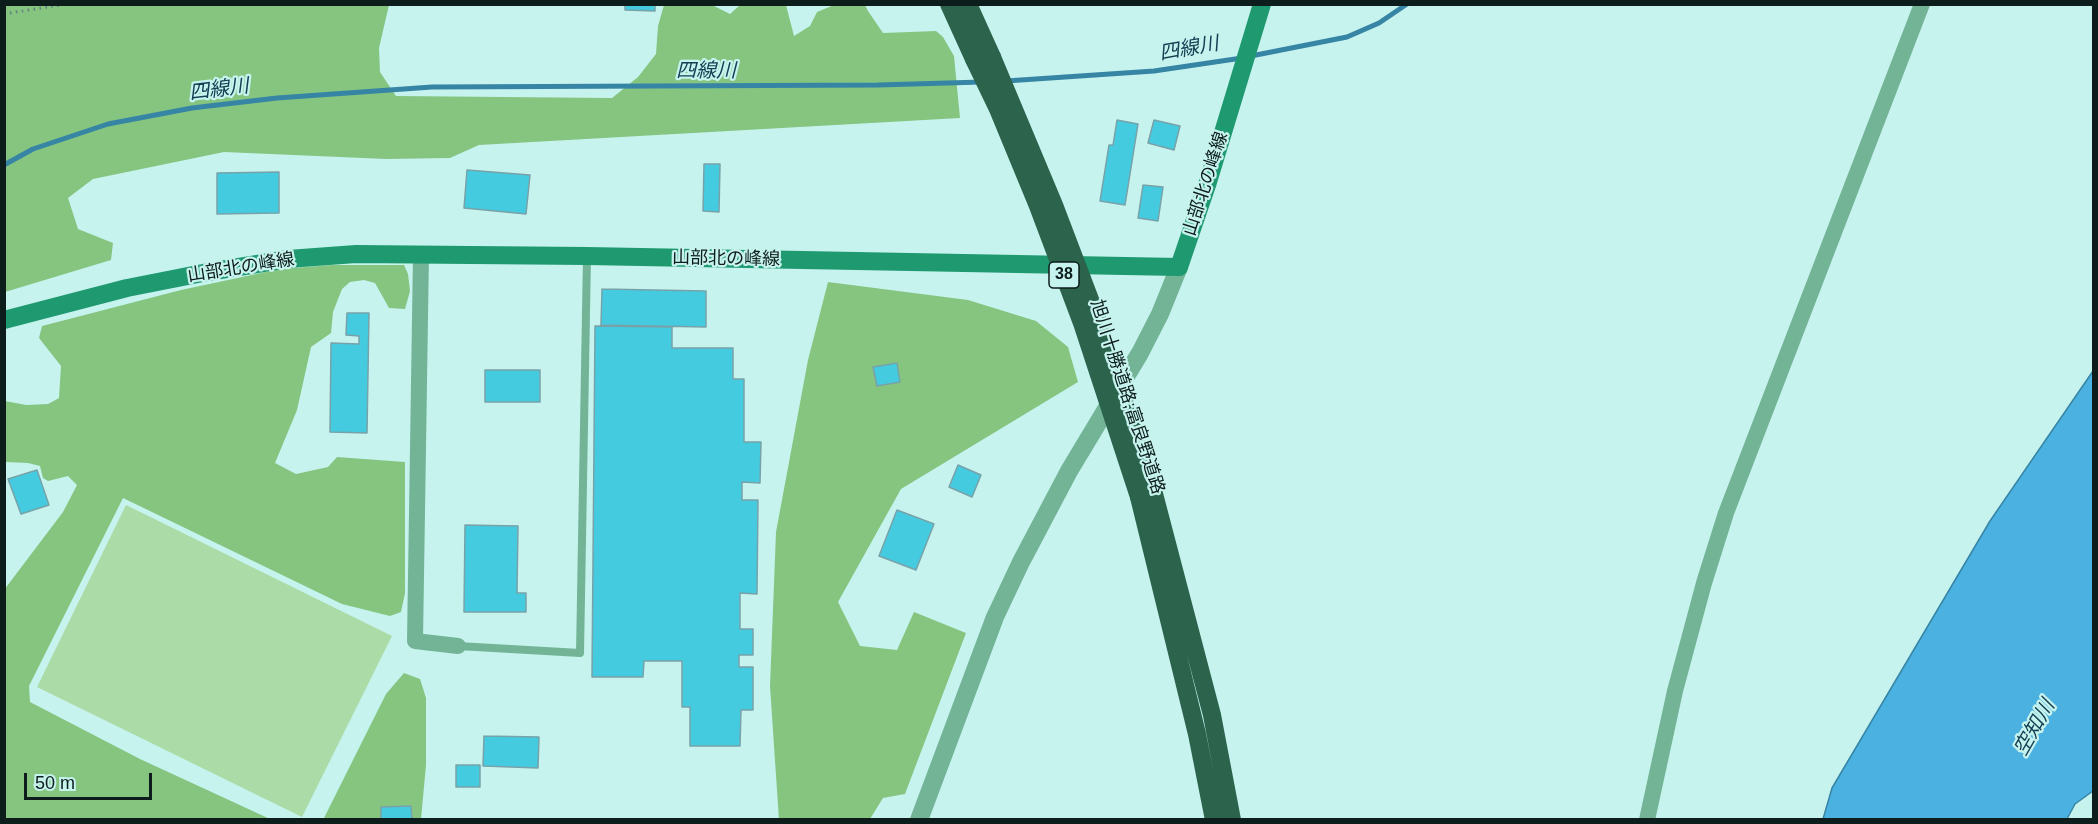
<!DOCTYPE html>
<html>
<head>
<meta charset="utf-8">
<style>
  body { margin:0 }
  #map { position:relative; width:2098px; height:824px; overflow:hidden; background:#c7f3ee; font-family:Helvetica,sans-serif }
  canvas { display:block }
  .frame { position:absolute; inset:0; border:6px solid #0c1d1b; pointer-events:none }
  .scale { position:absolute; left:24px; top:773px; width:128px; height:27px; box-sizing:border-box; border:3px solid #0c1d1b; border-top:0; padding-left:8px; font-size:18px; line-height:21px; white-space:nowrap; color:#0c1d1b; -webkit-text-stroke:4px #c7f3ee; paint-order:stroke }
</style>
</head>
<body>
<div id="map">
<canvas width="2098" height="824"></canvas>
<div class="frame"></div>
<div class="scale">50 m</div>
</div>
<script>
const ctx = document.querySelector('canvas').getContext('2d');
ctx.lineJoin = 'round';
function fillPath(path, color) { ctx.fillStyle = color; ctx.fill(path, 'evenodd'); }
const shape = rows => new Path2D(rows.map(r => 'M' + r).join(''));
function strokePath(path, color, width, dash) { ctx.strokeStyle = color; ctx.lineWidth = width; ctx.lineCap = dash ? 'butt' : 'round'; ctx.setLineDash(dash || []); ctx.stroke(path); }
function drawText(font, color, halo, rows, align = 'center') {
  ctx.font = font + ' Helvetica,"Noto Sans JP",sans-serif'; ctx.lineWidth = 4.5; ctx.setLineDash([]); ctx.textBaseline = 'middle'; ctx.strokeStyle = halo; ctx.fillStyle = color; for (const [text, x, y, turn = 0] of rows) {
    ctx.save(); ctx.translate(x, y); ctx.rotate((+turn || 0) * Math.PI / 180); ctx.textAlign = isNaN(turn) ? turn : align; if (halo) ctx.strokeText(text, 0, 0); ctx.fillText(text, 0, 0); ctx.restore();
  }
}
fillPath(shape([
  [126,505,392,636,302,817,37,687]
]), '#abdba6');
fillPath(shape([
  [5,4,389,5,379,48,380,72,396,96,612,98,638,77,656,54,658,26,664,5,712,5,730,14,740,5,786,5,794,36,810,26,817,12,834,5,865,5,868,11,883,33,936,31,943,37,954,56,960,118,479,145,450,158,386,159,224,152,93,179,68,198,78,229,113,243,111,260,5,292],
  [332,265,404,265,408,274,410,291,405,309,389,308,375,283,364,280,350,282,342,289,333,312,331,333,311,347,297,410,275,463,296,474,328,467,337,457,405,462,405,593,401,612,390,616,342,604,123,498,29,686,30,702,140,759,270,819,5,819,4,590,63,512,77,485,68,476,48,481,43,478,40,466,28,463,5,462,5,401,26,405,48,404,59,398,61,366,39,338,42,326,181,290,280,269],
  [828,282,968,300,1036,321,1068,347,1078,382,901,489,838,602,860,646,897,650,914,612,966,633,905,794,883,798,870,819,779,820,770,686,776,532,808,360],
  [404,673,420,679,426,698,426,765,421,819,323,820,386,694]
]), '#85c580');
const water = shape([
  [2093,371,2093,791,2075,804,2067,819,1823,819,1832,788,1990,521,2093,371]
]);
fillPath(water, '#4ab1e0');
strokePath(water, '#3785a5', 1.5);
strokePath(shape([
  [1251,56,1347,37,1379,23,1407,4],
  [1006,81,1154,71,1242,58],
  [4,165,33,149,108,124,192,108,277,98,432,87,878,85,982,82]
]), '#3785a5', 5);
const building = shape([
  [625,4,655,4,655,11,625,10,625,4],
  [1117,120,1138,124,1125,205,1100,201,1109,145,1113,145,1117,120],
  [1154,120,1180,126,1174,150,1148,143,1154,120],
  [704,164,720,164,719,212,703,211,704,164],
  [467,170,530,175,526,214,464,208,467,170],
  [279,172,279,213,217,214,217,173,279,172],
  [1143,185,1163,187,1158,221,1138,218,1143,185],
  [602,289,706,291,706,327,601,325,602,289],
  [347,313,369,313,367,433,330,432,331,343,359,344,359,336,346,335,347,313],
  [595,326,672,327,672,348,733,348,733,379,744,379,744,442,761,442,760,483,742,482,742,500,758,500,757,594,740,593,740,629,753,629,753,655,739,655,739,667,753,667,753,710,741,710,740,746,690,746,690,707,682,707,682,661,644,661,643,677,592,677,595,326],
  [897,363,900,382,877,386,873,367,897,363],
  [485,370,540,370,540,402,485,402,485,370],
  [958,465,981,475,972,497,949,487,958,465],
  [37,470,49,505,21,514,8,479,37,470],
  [897,510,934,524,916,570,879,556,897,510],
  [465,525,518,526,517,593,526,593,526,612,464,612,465,525],
  [484,736,539,737,538,768,483,766,484,736],
  [456,765,480,765,480,787,456,787,456,765],
  [411,806,412,820,381,820,381,807,411,806]
]);
fillPath(building, '#44cbdf');
strokePath(building, '#78a2a9', 1.5);
strokePath(shape([
  [4,14,66,4]
]), '#64827f', 3, [1.5, 4.5]);
strokePath(shape([
  [458,646,580,653,587,256]
]), '#73b497', 8);
strokePath(shape([
  [421,254,415,641,458,646],
  [1647,820,1675,691,1704,583,1726,513,1922,4]
]), '#73b497', 16);
strokePath(shape([
  [919,820,995,617,1021,562,1069,471,1140,353,1160,314,1179,267]
]), '#73b497', 18);
strokePath(shape([
  [4,320,127,288,208,272,288,259,356,254,587,256,1179,267,1208,182,1262,4]
]), '#1f9970', 18);
strokePath(shape([
  [949,4,974,59],
  [968,4,992,57],
  [1153,490,1212,715,1232,820],
  [1139,497,1197,734,1214,820]
]), '#2b634d', 18);
strokePath(shape([
  [992,57,1054,205,1097,318,1153,490],
  [974,59,998,109,1038,206,1082,323,1139,497]
]), '#2b634d', 18);
for (const [x, y, w] of [
  [1064,275,30]
]) { const box = new Path2D(); box.roundRect(x - w / 2, y - 13, w, 26, 4.5); ctx.fillStyle = '#c7f3ee'; ctx.fill(box); strokePath(box, '#0c1d1b', 1.5); }
drawText('bold 16px', '#0c1d1b', null, [
  ["38",1064,275]
]);
drawText('18px', '#0c1d1b', '#c7f3ee', [
  ["山部北の峰線",1206,184,-72],
  ["山部北の峰線",726,259,1],
  ["山部北の峰線",241,268,-9],
  ["旭川十勝道路;富良野道路",1127,397,72]
]);
drawText('italic 20px', '#134053', '#c7f3ee', [
  ["四線川",1189,49,-10],
  ["四線川",706,71],
  ["四線川",219,90,-7],
  ["空知川",2035,728,-60]
]);
</script>
</body>
</html>
